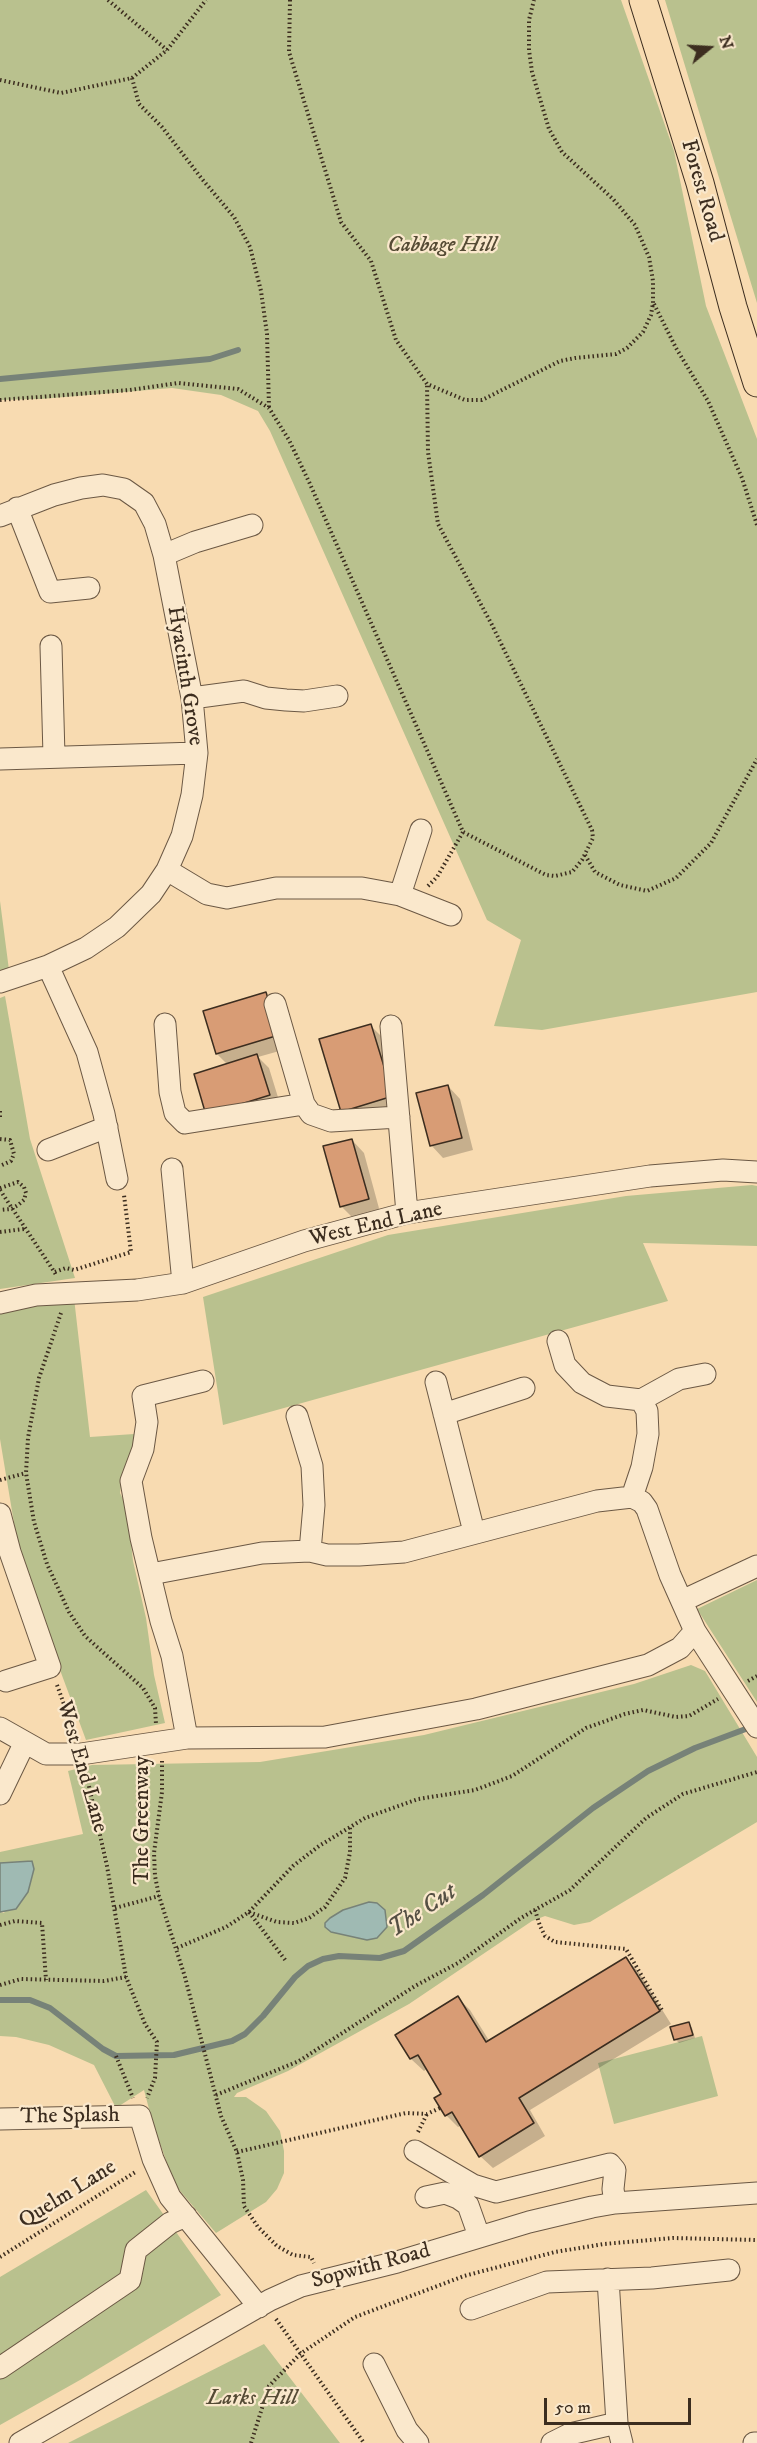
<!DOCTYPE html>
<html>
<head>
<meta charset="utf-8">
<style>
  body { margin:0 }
  #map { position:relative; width:757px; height:2443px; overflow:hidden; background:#f8dbb1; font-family:"IM FELL DW Pica",serif }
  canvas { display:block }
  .north { position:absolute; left:679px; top:18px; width:60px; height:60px; -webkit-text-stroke:4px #fae8cc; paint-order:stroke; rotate:72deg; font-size:16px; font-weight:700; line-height:24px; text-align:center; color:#3c2d1f }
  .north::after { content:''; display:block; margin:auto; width:21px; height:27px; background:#3c2d1f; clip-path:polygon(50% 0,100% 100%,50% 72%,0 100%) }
  .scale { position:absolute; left:544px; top:2398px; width:147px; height:27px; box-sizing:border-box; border:3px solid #3c2d1f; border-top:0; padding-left:8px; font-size:18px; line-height:21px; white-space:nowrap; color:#3c2d1f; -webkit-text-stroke:4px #fae8cc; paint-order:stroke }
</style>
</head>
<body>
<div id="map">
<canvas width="757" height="2443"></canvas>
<div class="north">N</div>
<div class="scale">50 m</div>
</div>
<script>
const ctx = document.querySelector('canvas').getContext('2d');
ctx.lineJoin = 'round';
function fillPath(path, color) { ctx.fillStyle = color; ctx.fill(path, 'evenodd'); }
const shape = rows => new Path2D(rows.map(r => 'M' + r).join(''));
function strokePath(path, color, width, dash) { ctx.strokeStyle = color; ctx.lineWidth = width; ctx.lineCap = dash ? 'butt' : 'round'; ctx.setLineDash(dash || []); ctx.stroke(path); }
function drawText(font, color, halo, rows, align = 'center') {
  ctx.font = font + ' "IM FELL DW Pica",serif'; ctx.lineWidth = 4.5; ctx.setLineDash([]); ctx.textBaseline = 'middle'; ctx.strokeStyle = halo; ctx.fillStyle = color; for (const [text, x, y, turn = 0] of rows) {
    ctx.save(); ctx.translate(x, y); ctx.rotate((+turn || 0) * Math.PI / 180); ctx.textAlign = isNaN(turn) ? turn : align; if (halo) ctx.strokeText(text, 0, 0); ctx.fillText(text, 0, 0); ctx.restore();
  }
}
fillPath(shape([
  [0,0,621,0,674,151,706,306,757,439,757,992,542,1030,494,1026,521,940,487,920,270,431,258,411,221,395,172,388,41,399,0,400],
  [665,0,757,0,757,303],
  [0,901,9,970,0,973],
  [5,996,30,1139,75,1278,0,1289,0,998],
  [752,1185,757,1186,757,1246,643,1243,668,1301,223,1425,203,1297,388,1235,626,1196],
  [74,1298,90,1437,134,1434,137,1446,123,1471,120,1493,127,1507,133,1561,146,1618,154,1675,165,1723,86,1740,21,1565,0,1439,0,1310],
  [757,1580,757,1702,697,1609],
  [691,1665,705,1671,757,1757,757,1822,590,1922,574,1925,545,1916,532,1921,409,2004,288,2071,237,2093,234,2097,246,2097,266,2111,280,2131,284,2151,284,2173,277,2189,266,2202,216,2233,175,2185,153,2124,144,2090,116,2108,94,2065,49,2045,16,2037,0,2036,0,1912,4,1913,32,1861,0,1863,0,1852,83,1834,68,1771,92,1765,260,1762,424,1735,634,1684],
  [702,2036,718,2096,614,2124,598,2063],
  [146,2190,221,2295,80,2380,0,2425,0,2277],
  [264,2344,340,2443,68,2443]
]), '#b9c18e');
const water = shape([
  [32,1861,34,1869,28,1892,16,1909,0,1912,0,1863,32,1861],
  [369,1902,377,1903,385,1910,387,1927,377,1938,367,1940,331,1932,325,1927,325,1923,330,1918,343,1910,369,1902]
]);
fillPath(water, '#9fbab3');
strokePath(water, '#778278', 1.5);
fillPath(shape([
  [265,994,278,1006,290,1048,258,1057,269,1068,281,1107,208,1114,228,1065,217,1054],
  [371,1026,383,1038,404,1108,342,1111],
  [448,1086,460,1099,473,1150,443,1158,431,1145],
  [352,1140,364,1153,380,1212,354,1219,341,1206],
  [626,1959,638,1971,671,2024,530,2110,545,2136,493,2168,480,2156,462,2125,458,2127,446,2115,443,2094,428,2068,424,2071,411,2059,397,2035,458,1998,470,2010,490,2042],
  [689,2024,692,2028,695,2038,679,2043,675,2039]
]), '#0003');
strokePath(shape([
  [0,379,210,359,238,350],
  [0,2000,30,2000,50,2008,103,2049,116,2056,174,2055,232,2041,245,2034,263,2016,295,1977,308,1966,323,1959,339,1956,380,1958,404,1951,483,1895,593,1808,648,1771,695,1748,751,1727]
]), '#778278', 6);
const building = shape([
  [266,992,279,1035,216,1054,203,1011,266,992],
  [371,1024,393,1096,341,1112,319,1039,371,1024],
  [257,1054,270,1095,206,1115,194,1074,257,1054],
  [448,1085,462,1138,430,1146,416,1093,448,1085],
  [352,1139,369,1199,340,1207,323,1146,352,1139],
  [626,1957,660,2011,519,2098,534,2123,479,2157,452,2112,445,2116,434,2098,441,2094,418,2055,410,2059,395,2035,458,1996,486,2042,626,1957],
  [689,2022,693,2035,674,2040,670,2027,689,2022]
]);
fillPath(building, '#d89c75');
strokePath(building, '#3c2d1f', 1.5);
const minor = shape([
  [17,508,50,592,89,588],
  [0,516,54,495,81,488,103,485,124,489,144,503,155,524,164,555,192,698,197,753,192,795,182,836,167,870,151,894,117,927,86,948,48,966,0,982],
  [164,555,195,542,252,525],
  [51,646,54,756],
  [192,698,244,691,266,698,286,700,304,701,337,696],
  [0,759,197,753],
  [167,870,207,894,227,898,276,888,362,888,400,895,451,915],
  [400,895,421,830],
  [48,966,87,1052,104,1114,117,1179],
  [275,1004,304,1104,311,1114,331,1121,399,1117],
  [165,1024,170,1092,175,1113,185,1123,304,1104],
  [391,1026,407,1213],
  [48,1150,107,1127],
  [172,1169,183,1283],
  [0,1303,36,1295,137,1290,183,1283,304,1241,407,1213,650,1176,723,1170,757,1172],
  [558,1341,565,1365,582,1383,607,1396,641,1400,647,1411,648,1434,642,1467,632,1497],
  [436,1382,474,1532],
  [641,1400,679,1379,705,1374],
  [444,1414,524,1388],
  [297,1416,312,1466,314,1505,310,1551],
  [0,1514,10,1552,50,1667,6,1681],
  [151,1574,262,1553,310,1551,327,1555,359,1555,404,1552,597,1501,632,1497,642,1502,647,1509,670,1575,695,1631,757,1727],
  [682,1601,757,1566],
  [0,1728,46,1754,81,1754,187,1738,325,1737,476,1709,648,1665,680,1648,695,1631],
  [187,1738,172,1656,161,1621,141,1538,131,1481,143,1449,147,1422,143,1396,203,1381],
  [0,1794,25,1742],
  [0,2119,140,2116,153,2159,170,2197,259,2307],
  [415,2151,473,2185,496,2192,610,2164,615,2170,613,2189,615,2203],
  [426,2197,445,2193,458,2198,468,2205,479,2236],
  [608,2279,617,2423,622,2443],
  [471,2309,547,2282,652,2278,729,2270],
  [374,2364,407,2430,418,2443],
  [0,2368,130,2280,136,2250,170,2223,186,2216],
  [20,2443,270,2300,301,2286,397,2262,529,2222,592,2207,615,2203,757,2193],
  [552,2443,570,2434,617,2423],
  [754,2443,757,2443]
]);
const major = shape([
  [643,0,700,183,733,307,757,383]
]);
strokePath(minor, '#6b5844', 23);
strokePath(major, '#3c2d1f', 29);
strokePath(shape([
  [108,0,167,50],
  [290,0,289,52,341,222,371,261,396,340,427,384,465,400,482,400,560,361,575,358,616,354,627,348,643,332,651,315,653,303,653,281,649,257,635,225,613,199,562,152,549,129,532,72,529,50,529,20,534,0],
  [132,78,167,50,206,0],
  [0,80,61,93,132,78,139,104,162,127,202,179,234,217,250,247,261,291,267,334,269,407],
  [654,304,676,348,708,401,742,478,757,525],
  [0,400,130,390,178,383,238,389,269,408,289,440,310,484,463,832,546,875,555,876,572,872,582,860,593,838,592,830,492,625,438,524,428,452,427,384],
  [585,855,595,872,620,885,647,891,676,878,711,843,757,759],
  [428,886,437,877,463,832],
  [0,1111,0,1118],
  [0,1139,10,1140,14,1154,11,1161,0,1166],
  [0,1188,18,1182,24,1187,26,1193,24,1200,18,1205,11,1209,0,1210],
  [0,1190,57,1276],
  [0,1232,24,1229],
  [55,1272,66,1268,74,1270,131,1252,124,1195],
  [61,1313,39,1378,28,1438,26,1473,34,1522,47,1564,69,1612,85,1636,143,1688,155,1708,156,1724],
  [0,1480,26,1473],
  [748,1681,757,1676],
  [57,1685,75,1735],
  [162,1761,162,1792,154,1853,155,1876,159,1896,185,1977,221,2116,237,2152,243,2180,244,2206,258,2227,277,2246,293,2255,311,2257,314,2263],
  [86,1773,107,1866,126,1977,145,2024,157,2042,155,2078,147,2098],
  [115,1908,159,1896],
  [535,1910,540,1926,545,1936,555,1942,626,1949,663,2012],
  [249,1912,277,1922,294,1923,309,1918,325,1907,345,1878,350,1852,350,1827],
  [249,1912,286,1961],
  [0,1925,15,1921,42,1923,46,1980],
  [177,1948,226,1927,249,1912,293,1866,319,1846,365,1818,418,1799,475,1790,512,1776,586,1728,625,1714,643,1710,676,1717,689,1716,718,1699],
  [0,1985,21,1979,104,1981,126,1977],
  [116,2056,133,2098],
  [216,2095,299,2061,415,1986,458,1963,521,1918,570,1890,646,1818,683,1794,757,1772],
  [418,2132,427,2114],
  [237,2152,406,2113,427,2114,440,2108],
  [0,2257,137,2171],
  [276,2319,364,2443],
  [251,2443,269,2386,300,2354,355,2317,464,2276,555,2252,604,2244,673,2238,757,2240]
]), '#3c2d1f', 4, [1.5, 3]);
strokePath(minor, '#fae8cc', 21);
strokePath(major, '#f8dbb1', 27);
drawText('22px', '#3c2d1f', '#fae8cc', [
  ["Forest Road",701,191,74],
  ["Hyacinth Grove",184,676,81],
  ["West End Lane",376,1225,-13],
  ["West End Lane",81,1767,74],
  ["The Greenway",143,1820,-90],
  ["The Splash",70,2117,-1],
  ["Quelm Lane",68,2195,-32],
  ["Sopwith Road",371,2267,-15]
]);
drawText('italic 22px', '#554b35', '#fae8cc', [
  ["Cabbage Hill",442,246],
  ["Larks Hill",252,2399]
]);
drawText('italic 24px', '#555044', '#fae8cc', [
  ["The Cut",423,1912,-34]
]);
</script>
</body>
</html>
